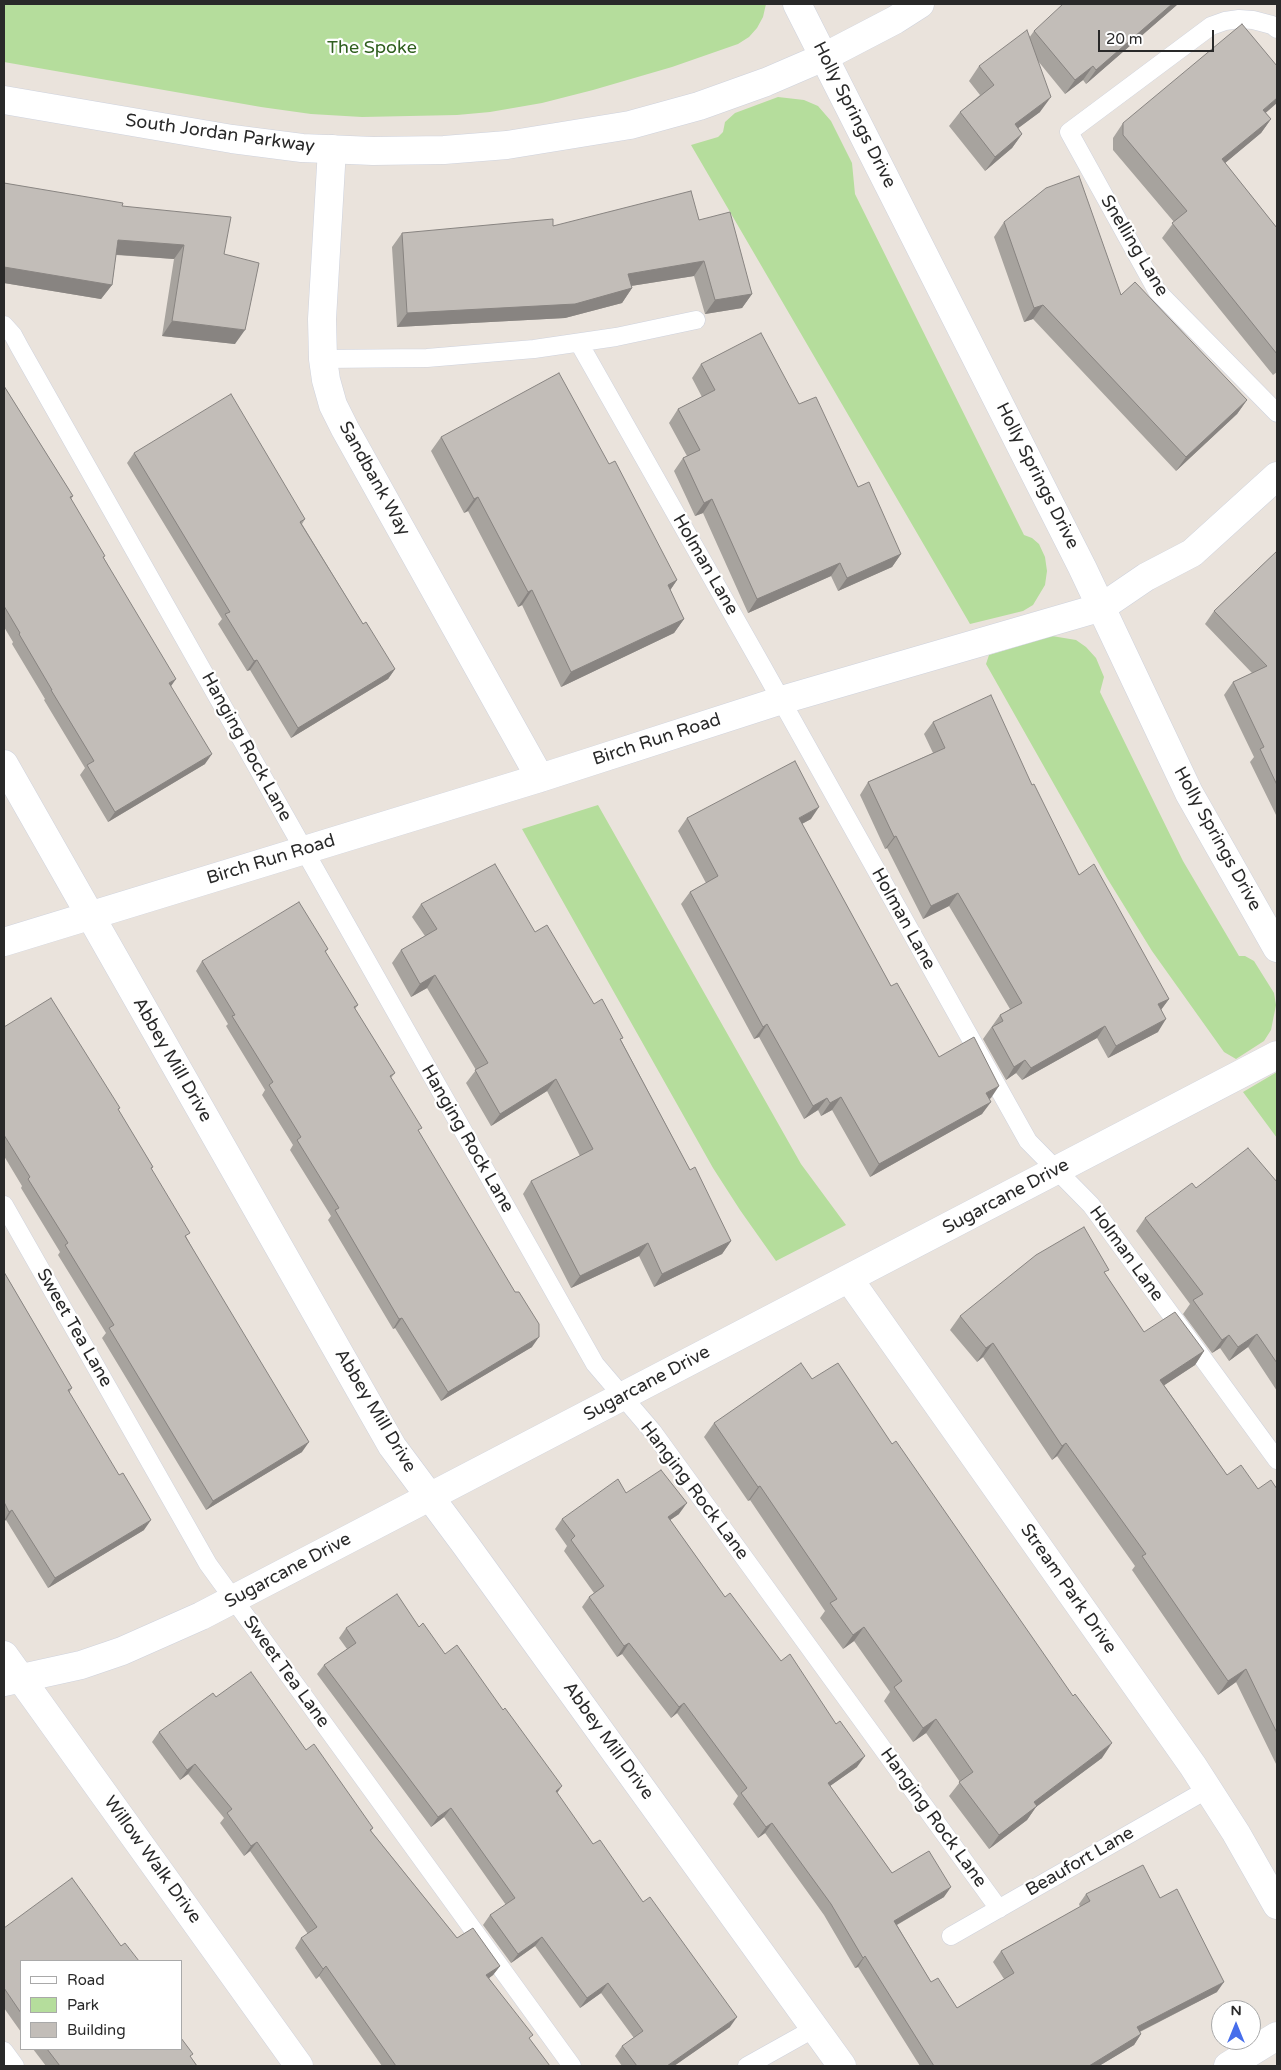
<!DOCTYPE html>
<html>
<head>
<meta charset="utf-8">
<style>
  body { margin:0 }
  #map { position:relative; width:1281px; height:2070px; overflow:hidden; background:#eae3dc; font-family:"Varela Round",sans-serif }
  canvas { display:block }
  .frame { position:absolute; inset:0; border:5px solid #292929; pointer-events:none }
  .legend { position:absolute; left:20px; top:1960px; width:162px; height:90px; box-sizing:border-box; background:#fff; border:1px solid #a9a9a9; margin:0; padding:6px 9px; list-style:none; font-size:15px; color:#292929 }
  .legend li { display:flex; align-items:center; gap:10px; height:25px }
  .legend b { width:25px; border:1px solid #a9a9a9 }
  .north { position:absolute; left:1211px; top:2000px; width:50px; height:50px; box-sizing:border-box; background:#fff; border:1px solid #a9a9a9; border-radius:50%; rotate:0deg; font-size:14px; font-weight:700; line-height:20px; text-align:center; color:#292929 }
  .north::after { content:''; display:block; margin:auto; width:18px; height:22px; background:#476eeb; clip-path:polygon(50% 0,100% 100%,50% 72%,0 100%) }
  .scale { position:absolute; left:1098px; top:30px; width:116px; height:22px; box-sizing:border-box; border:2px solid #292929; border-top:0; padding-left:6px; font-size:15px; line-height:18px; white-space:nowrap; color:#292929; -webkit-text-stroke:4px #fff; paint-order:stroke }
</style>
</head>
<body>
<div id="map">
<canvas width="1281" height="2070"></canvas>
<div class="frame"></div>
<ul class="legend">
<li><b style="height:6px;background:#fff"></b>Road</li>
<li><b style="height:14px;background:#b5dd9c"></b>Park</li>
<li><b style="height:14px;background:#c2bdb8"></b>Building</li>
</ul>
<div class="north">N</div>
<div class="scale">20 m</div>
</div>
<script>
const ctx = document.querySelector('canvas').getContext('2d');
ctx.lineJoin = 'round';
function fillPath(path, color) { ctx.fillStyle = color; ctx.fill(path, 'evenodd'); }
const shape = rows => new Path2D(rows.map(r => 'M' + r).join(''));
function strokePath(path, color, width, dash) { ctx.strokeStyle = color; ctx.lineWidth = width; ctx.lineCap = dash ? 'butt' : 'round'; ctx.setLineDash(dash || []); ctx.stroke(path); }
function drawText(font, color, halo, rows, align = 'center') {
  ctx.font = font + ' "Varela Round",sans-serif'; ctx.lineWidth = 4.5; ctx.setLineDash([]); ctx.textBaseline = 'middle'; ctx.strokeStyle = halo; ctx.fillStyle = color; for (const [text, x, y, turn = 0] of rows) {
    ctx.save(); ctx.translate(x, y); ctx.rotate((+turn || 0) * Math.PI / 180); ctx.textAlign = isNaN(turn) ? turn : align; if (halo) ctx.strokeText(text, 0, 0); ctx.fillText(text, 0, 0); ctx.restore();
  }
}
fillPath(shape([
  [4,4,766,4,763,17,757,28,749,37,738,44,672,67,593,90,542,103,490,112,457,115,362,117,311,114,261,107,4,62],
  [778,97,804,100,818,106,831,121,852,163,855,194,1024,535,1032,538,1039,544,1045,557,1047,571,1045,585,1033,605,1023,611,970,624,691,145,718,137,723,132,725,122,735,113],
  [1052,636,1076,640,1086,647,1096,658,1104,677,1100,692,1183,861,1239,956,1245,956,1254,961,1274,993,1276,1005,1271,1030,1264,1041,1236,1059,1224,1052,1152,951,1107,878,986,664,989,655],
  [598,805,801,1164,846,1225,776,1261,740,1210,713,1168,522,829],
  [1277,1072,1277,1138,1243,1092]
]), '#b5dd9c');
const service = shape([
  [1277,29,1272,25,1253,20,1239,19,1225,21,1211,26,1069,132,1157,291,1277,413],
  [4,325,13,335,20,348,595,1364,653,1432,999,1909],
  [579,343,762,666,1028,1141,1091,1205,1277,1460],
  [323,359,427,358,534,349,616,337,696,320],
  [4,1205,208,1564,572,2066],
  [951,1936,1208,1789],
  [4,2051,15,2066],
  [747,2066,815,2028]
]);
const minor = shape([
  [797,4,1082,567,1189,793,1277,948],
  [332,149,322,319,323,359,326,380,333,405,345,429,540,778],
  [4,764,392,1446,465,1544,842,2066],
  [4,942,540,778,782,700,1102,607,1146,577,1192,553,1277,476],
  [849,1279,1193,1766,1236,1833,1277,1905],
  [4,1655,299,2066],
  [4,1682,81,1665,122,1651,201,1616,1277,1055]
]);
const tertiary = shape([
  [4,100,232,139,302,148,373,151,444,150,507,145,630,125,699,106,766,82,824,57,895,20,920,4],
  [1228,2066,1277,2036]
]);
strokePath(service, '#ced2dd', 19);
strokePath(minor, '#ced2dd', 29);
strokePath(tertiary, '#ced2dd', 29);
strokePath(service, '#fff', 18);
strokePath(minor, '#fff', 28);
strokePath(tertiary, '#fff', 28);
fillPath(shape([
  [1178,4,1086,84,1083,80,1065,94,1038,61,1040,112,1018,128,1022,134,1012,148,985,171,949,126,960,112,980,95,969,81,979,66,1029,38,1034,31],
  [1266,113,1271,119,1261,133,1225,163,1277,228,1277,372,1273,375,1162,238,1174,222,1113,150,1113,138,1123,123],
  [4,183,122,206,224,254,235,344,162,336,174,259,116,255,112,285,101,299,4,283],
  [699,220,752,294,742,308,705,314,694,276,631,286,632,288,622,303,565,318,397,327,392,247,402,233],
  [1004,222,1121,295,1247,400,1237,414,1176,471,1033,319,1024,322,994,237],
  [701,364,799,404,858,487,901,554,892,567,838,591,831,576,748,613,703,513,695,516,674,471,683,458,687,456,669,423,678,409,702,397,692,378],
  [4,386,73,496,71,499,104,558,171,686,205,764,108,822,80,775,85,768,44,700,45,699,12,644,13,642,4,627],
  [441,437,609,464,677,580,670,590,684,619,674,633,561,687,522,605,518,607,468,511,464,513,431,451],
  [134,453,305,519,302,524,363,624,395,669,388,679,291,738,250,670,247,671,218,624,222,619,127,463],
  [1277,551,1277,817,1250,762,1254,757,1224,695,1233,682,1252,673,1205,624,1214,611],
  [933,722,1032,785,1079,875,1169,999,1161,1010,1158,1032,1108,1058,1097,1038,1022,1080,1016,1073,1006,1080,983,1039,1000,1015,1010,1009,949,906,923,919,887,848,885,849,860,795,868,782,933,753,924,734],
  [687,818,811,819,802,824,891,986,939,1057,991,1098,989,1099,982,1114,870,1177,832,1110,821,1116,818,1110,804,1119,759,1037,754,1039,681,904,690,892,706,883,678,831],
  [421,904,535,932,594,1004,621,1040,690,1170,731,1241,722,1254,654,1287,639,1256,571,1288,523,1194,531,1181,580,1156,547,1091,491,1126,466,1083,476,1070,427,988,411,997,392,963,401,950,425,936,412,917],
  [328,949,325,953,358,1005,355,1009,395,1073,391,1078,532,1347,441,1401,395,1328,393,1329,328,1220,331,1216,290,1150,293,1145,262,1095,265,1090,226,1026,228,1024,196,971,202,961],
  [4,1027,118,1110,153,1167,151,1169,187,1238,302,1452,206,1510,102,1338,106,1333,58,1255,60,1252,21,1188,22,1186,4,1156],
  [1277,1182,1277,1391,1248,1347,1229,1361,1220,1348,1212,1353,1183,1314,1190,1304,1136,1231,1145,1218,1196,1188],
  [4,1272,72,1388,69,1393,144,1530,48,1588,6,1520,4,1521],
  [1106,1275,1144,1332,1204,1351,1195,1365,1164,1385,1227,1475,1258,1489,1277,1489,1277,1766,1236,1682,1218,1695,1132,1570,1135,1566,1057,1456,1052,1460,983,1357,977,1362,950,1330,960,1316],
  [812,1379,1102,1758,1036,1807,1027,1820,989,1849,949,1796,960,1782,926,1733,913,1742,884,1701,890,1692,854,1641,843,1649,820,1618,825,1611,750,1500,748,1501,704,1437,714,1423],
  [626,1493,679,1514,670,1520,725,1597,857,1767,830,1786,892,1873,944,1897,897,1925,931,1982,957,2008,1004,1979,993,1962,1001,1951,1080,1907,1079,1904,1086,1894,1160,1898,1217,1992,1140,2032,1141,2034,1134,2045,1099,2066,920,2066,858,1967,855,1968,824,1915,765,1833,758,1838,733,1804,738,1796,677,1713,671,1718,622,1654,617,1657,582,1607,589,1597,594,1593,564,1551,567,1546,555,1529,562,1519],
  [419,1627,445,1654,557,1794,593,1844,730,2027,674,2066,622,2066,615,2056,622,2046,634,2038,601,1993,580,2008,535,1946,511,1963,483,1925,490,1915,506,1905,444,1817,431,1827,317,1674,324,1665,347,1649,339,1638,346,1628],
  [216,1697,306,1750,373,1828,371,1831,457,1938,500,1966,493,1975,489,1978,530,2040,550,2066,382,2066,319,1976,316,1979,295,1948,301,1938,308,1934,250,1851,244,1856,220,1823,224,1818,188,1774,180,1780,152,1742,159,1732],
  [4,1928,121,1946,21,1961,21,2032,4,2008],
  [33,2049,181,2049,190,2057,197,2066,46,2066]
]), '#a7a39e');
fillPath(shape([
  [1172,4,1178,4,1086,84,1096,70],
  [1093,66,1083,80,1065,94,1075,80],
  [1051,97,1040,112,1005,138,1015,124],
  [1277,98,1277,103,1253,124,1263,110],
  [1271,119,1261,133,1212,174,1222,159],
  [1022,134,1012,148,985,171,995,157],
  [118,240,184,245,174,259,108,254],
  [704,261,694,276,618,288,628,274],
  [4,267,112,285,101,299,4,283],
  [632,288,622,303,565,318,397,327,407,313],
  [752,294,742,308,705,314,715,300],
  [1043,305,1033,319,1024,322,1034,308],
  [172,321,245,330,235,344,162,336],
  [1247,400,1237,414,1176,471,1186,457],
  [478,497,468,511,464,513,474,499],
  [712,499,703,513,695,516,704,503],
  [901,554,892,567,838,591,847,578],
  [840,563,831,576,748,613,757,599],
  [677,580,667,595,668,585],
  [532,590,522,605,518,607,528,592],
  [684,619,674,633,561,687,571,672],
  [257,660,250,670,247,671,254,661],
  [395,669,388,679,291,738,298,728],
  [176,679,169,689,169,683],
  [212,754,205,764,108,822,115,812],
  [819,807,811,819,790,830,799,818],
  [896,836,887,848,885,849,894,837],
  [958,893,949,906,923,919,931,906],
  [435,975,427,988,411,997,420,984],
  [1169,999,1160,1011,1158,1004],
  [1166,1019,1158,1032,1108,1058,1116,1046],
  [767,1024,759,1037,754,1039,763,1027],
  [1105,1026,1097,1038,1022,1080,1031,1068],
  [1025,1060,1016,1073,1006,1080,1014,1067],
  [556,1079,547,1091,491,1126,500,1114],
  [999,1086,991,1098,977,1106,986,1093],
  [841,1097,832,1110,821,1116,830,1103],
  [827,1098,818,1110,804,1119,813,1106],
  [991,1102,982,1114,870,1177,879,1164],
  [731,1241,722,1254,654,1287,662,1274],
  [648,1243,639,1256,571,1288,580,1276],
  [402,1318,395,1328,393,1329,399,1319],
  [1257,1334,1248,1347,1229,1361,1238,1347],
  [1229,1335,1220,1348,1212,1353,1222,1340],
  [539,1337,532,1347,441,1401,448,1392],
  [993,1343,983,1357,977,1362,986,1348],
  [1204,1351,1195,1365,1151,1394,1160,1380],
  [309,1442,302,1452,206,1510,213,1501],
  [1066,1443,1057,1456,1052,1460,1062,1446],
  [760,1486,750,1500,748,1501,758,1487],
  [687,1503,679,1514,660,1527,668,1517],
  [12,1510,6,1520,4,1521,9,1512],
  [151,1520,144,1530,48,1588,55,1578],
  [864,1627,854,1641,843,1649,853,1635],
  [629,1643,622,1654,617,1657,624,1646],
  [1246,1669,1236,1682,1218,1695,1228,1681],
  [684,1703,677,1713,671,1718,679,1707],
  [936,1719,926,1733,913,1742,923,1728],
  [1112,1743,1102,1758,1036,1807,1027,1820,989,1849,999,1835,1034,1802],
  [865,1756,857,1767,820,1793,828,1783],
  [195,1764,188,1774,180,1780,187,1770],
  [562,1786,555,1796,556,1791],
  [451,1808,444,1817,431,1827,438,1817],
  [772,1823,765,1833,758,1838,766,1827],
  [257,1842,250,1851,244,1856,251,1846],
  [951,1887,944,1897,886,1931,894,1921],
  [542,1937,535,1946,511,1963,518,1954],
  [865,1956,858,1967,855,1968,863,1958],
  [326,1966,319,1976,316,1979,323,1969],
  [500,1966,493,1975,480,1985,486,1975],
  [1224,1982,1217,1992,1129,2037,1137,2027],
  [608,1983,601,1993,580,2008,587,1998],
  [737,2017,730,2027,674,2066,667,2066],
  [1141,2034,1134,2045,1099,2066,1089,2066]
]), '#888481');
const building = shape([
  [1063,4,1172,4,1096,70,1093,66,1075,80,1034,31,1063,4],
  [1242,24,1277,66,1277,98,1263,110,1271,119,1222,159,1277,228,1277,354,1172,223,1187,211,1123,135,1123,123,1242,24],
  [1027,30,1051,97,1015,124,1022,134,995,157,960,112,994,85,979,66,1027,30],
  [1079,176,1121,295,1135,282,1247,400,1186,457,1043,305,1034,308,1004,222,1046,188,1079,176],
  [4,183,123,203,122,206,231,217,224,254,259,263,245,330,172,321,184,245,118,240,112,285,4,267,4,183],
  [691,191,699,220,730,212,752,294,715,300,704,261,628,274,632,288,575,304,407,313,402,233,553,219,553,226,691,191],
  [761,333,799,404,816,397,858,487,869,482,901,554,847,578,840,563,757,599,712,499,704,503,683,458,700,450,678,409,715,390,701,364,761,333],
  [559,373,609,464,615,461,677,580,668,585,684,619,571,672,532,590,528,592,478,497,474,499,441,437,559,373],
  [4,386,73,496,70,497,105,556,103,557,176,679,169,683,212,754,115,812,87,765,94,761,51,690,52,690,19,634,20,633,4,606,4,386],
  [231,394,305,519,300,522,363,624,366,622,395,669,298,728,257,660,254,661,225,614,230,612,134,453,231,394],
  [1277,551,1277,785,1260,749,1264,747,1233,682,1267,666,1214,611,1277,551],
  [991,695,1032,785,1034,784,1079,875,1094,864,1169,999,1158,1004,1166,1019,1116,1046,1105,1026,1031,1068,1025,1060,1014,1067,992,1027,1003,1021,1000,1015,1022,1003,958,893,931,906,896,836,894,837,868,782,945,748,933,722,991,695],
  [795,761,819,807,799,818,891,986,897,983,939,1057,974,1037,999,1086,986,1093,991,1102,879,1164,841,1097,830,1103,827,1098,813,1106,767,1024,763,1027,690,892,718,876,687,818,795,761],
  [495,864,535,932,547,925,594,1004,602,999,623,1038,620,1039,690,1170,695,1167,731,1241,662,1274,648,1243,580,1276,531,1181,593,1149,556,1079,500,1114,475,1070,488,1063,435,975,420,984,401,950,437,929,421,904,495,864],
  [299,902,328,949,325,951,358,1005,354,1007,395,1073,390,1076,422,1128,418,1130,515,1292,519,1292,539,1324,539,1337,448,1392,402,1318,399,1319,335,1210,339,1208,297,1140,301,1137,269,1085,273,1082,232,1016,235,1015,202,961,299,902],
  [51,998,120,1108,118,1109,153,1167,151,1168,190,1233,185,1236,309,1442,213,1501,109,1328,114,1325,65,1245,68,1243,28,1179,30,1177,4,1135,4,1027,51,998],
  [1248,1148,1277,1182,1277,1363,1257,1334,1238,1347,1229,1335,1222,1340,1193,1300,1203,1294,1145,1218,1192,1183,1196,1188,1248,1148],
  [1084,1227,1109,1270,1104,1272,1144,1332,1175,1312,1204,1351,1160,1380,1227,1475,1241,1465,1258,1489,1271,1480,1277,1489,1277,1733,1246,1669,1228,1681,1142,1556,1146,1554,1066,1443,1062,1446,993,1343,986,1348,960,1316,1036,1255,1084,1227],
  [4,1272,72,1388,68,1390,119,1475,123,1473,151,1520,55,1578,12,1510,9,1512,4,1502,4,1272],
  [801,1363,812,1379,838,1363,892,1444,896,1441,1073,1696,1075,1694,1112,1743,1034,1802,1037,1806,999,1835,959,1782,973,1772,936,1719,923,1728,894,1687,902,1681,864,1627,853,1635,830,1603,837,1599,760,1486,758,1487,714,1423,801,1363],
  [661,1470,687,1503,668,1517,725,1597,730,1593,781,1661,790,1654,836,1724,840,1721,865,1756,828,1783,892,1873,929,1851,951,1887,894,1921,931,1982,938,1978,957,2008,1014,1973,1001,1951,1090,1901,1086,1894,1143,1865,1160,1898,1177,1889,1224,1982,1137,2027,1141,2034,1089,2066,934,2066,865,1956,863,1958,831,1904,772,1823,766,1827,741,1793,747,1788,684,1703,679,1707,629,1643,624,1646,589,1597,604,1586,571,1540,575,1536,562,1519,618,1479,626,1493,661,1470],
  [397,1594,419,1627,423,1623,445,1654,457,1645,503,1710,505,1708,562,1786,556,1791,593,1844,600,1840,643,1902,650,1897,737,2017,667,2066,637,2066,622,2046,643,2031,608,1983,587,1998,542,1937,518,1954,490,1915,515,1898,451,1808,438,1817,324,1665,356,1643,346,1628,397,1594],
  [251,1672,306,1750,314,1744,373,1828,370,1830,457,1938,473,1928,500,1966,486,1975,533,2035,529,2038,550,2066,396,2066,326,1966,323,1969,301,1938,317,1927,257,1842,251,1846,227,1813,232,1809,195,1764,187,1770,159,1732,213,1693,216,1697,251,1672],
  [72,1878,121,1946,125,1943,139,1961,21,1961,21,2013,4,1988,4,1928,72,1878],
  [181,2038,193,2054,190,2056,197,2066,60,2066,47,2049,181,2049,181,2038]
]);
fillPath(building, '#c2bdb8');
strokePath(building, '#888481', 1);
drawText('18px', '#30601f', '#fff', [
  ["The Spoke",372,48]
]);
drawText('18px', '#292929', '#fff', [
  ["Holly Springs Drive",854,115,63],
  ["South Jordan Parkway",220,134,8],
  ["Snelling Lane",1134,246,59],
  ["Holly Springs Drive",1037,476,63],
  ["Sandbank Way",374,479,61],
  ["Holman Lane",705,565,60],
  ["Birch Run Road",657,740,-18],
  ["Hanging Rock Lane",246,747,61],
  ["Holly Springs Drive",1217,839,61],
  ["Birch Run Road",271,860,-17],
  ["Holman Lane",903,919,61],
  ["Abbey Mill Drive",172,1060,60],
  ["Hanging Rock Lane",467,1139,60],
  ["Sugarcane Drive",1006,1197,-28],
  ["Holman Lane",1126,1254,54],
  ["Sweet Tea Lane",74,1328,60],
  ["Sugarcane Drive",647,1384,-28],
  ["Abbey Mill Drive",375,1411,59],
  ["Hanging Rock Lane",694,1491,53],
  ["Sugarcane Drive",288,1571,-28],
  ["Stream Park Drive",1068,1589,55],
  ["Sweet Tea Lane",286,1672,54],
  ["Abbey Mill Drive",608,1741,54],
  ["Hanging Rock Lane",933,1818,54],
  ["Willow Walk Drive",152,1860,54],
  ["Beaufort Lane",1080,1862,-30]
]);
</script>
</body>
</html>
